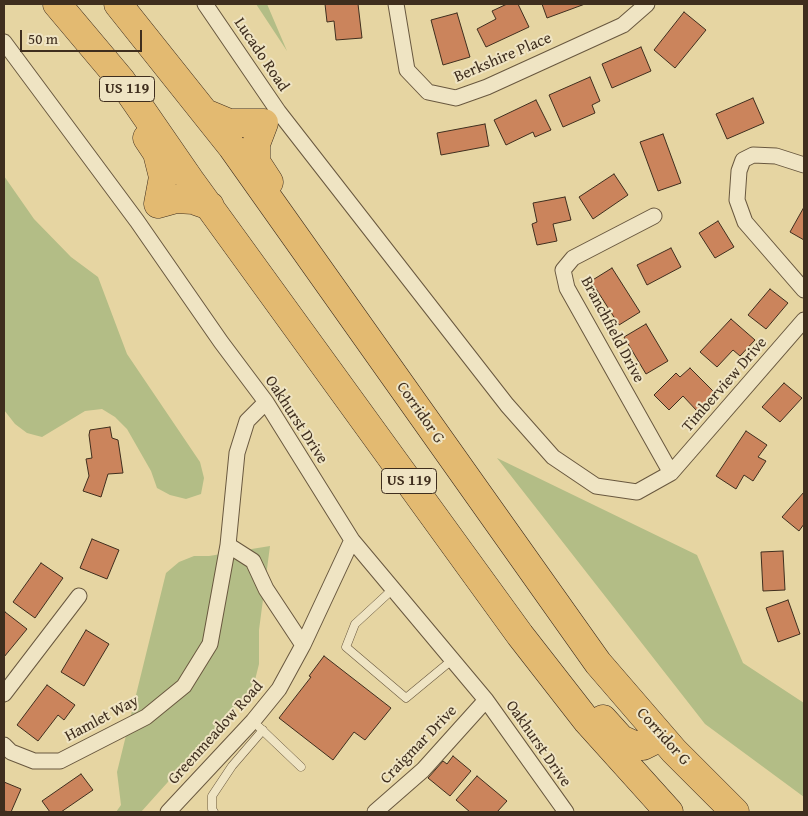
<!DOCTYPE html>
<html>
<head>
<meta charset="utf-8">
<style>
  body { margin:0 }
  #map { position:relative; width:808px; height:816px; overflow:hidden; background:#e6d5a2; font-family:"Gentium Book Plus",serif }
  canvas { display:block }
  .frame { position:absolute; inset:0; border:5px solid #3f2e1e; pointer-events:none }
  .scale { position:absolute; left:20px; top:30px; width:122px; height:22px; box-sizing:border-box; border:2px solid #3f2e1e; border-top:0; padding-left:6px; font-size:15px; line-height:18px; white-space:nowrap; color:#3f2e1e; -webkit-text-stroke:4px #efe4c3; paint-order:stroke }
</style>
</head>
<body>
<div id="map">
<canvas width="808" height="816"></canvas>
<div class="frame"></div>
<div class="scale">50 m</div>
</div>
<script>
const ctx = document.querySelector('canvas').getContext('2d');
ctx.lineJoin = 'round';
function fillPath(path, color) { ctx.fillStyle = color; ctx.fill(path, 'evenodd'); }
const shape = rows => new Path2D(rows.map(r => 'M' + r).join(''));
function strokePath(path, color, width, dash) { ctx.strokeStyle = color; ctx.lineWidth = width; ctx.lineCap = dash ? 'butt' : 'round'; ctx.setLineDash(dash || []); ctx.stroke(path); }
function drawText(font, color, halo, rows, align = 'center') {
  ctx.font = font + ' "Gentium Book Plus",serif'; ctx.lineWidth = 4; ctx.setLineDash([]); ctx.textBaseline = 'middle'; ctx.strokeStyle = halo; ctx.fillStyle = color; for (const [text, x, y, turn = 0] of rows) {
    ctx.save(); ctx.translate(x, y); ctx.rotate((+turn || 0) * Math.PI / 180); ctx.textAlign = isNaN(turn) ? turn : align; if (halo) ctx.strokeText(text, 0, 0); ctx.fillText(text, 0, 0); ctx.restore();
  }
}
fillPath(shape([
  [256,4,267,4,287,51],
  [4,176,34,219,71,257,98,277,127,354,200,462,204,478,201,494,186,499,170,495,157,488,151,471,127,429,115,417,102,409,85,411,42,437,27,433,15,424,4,410],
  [497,458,697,555,743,663,804,703,804,797,705,724],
  [270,546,259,630,259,664,255,680,246,695,141,812,116,812,121,805,117,772,166,573,179,562,194,556,209,556]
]), '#b3bd86');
const building = shape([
  [325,4,358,4,362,38,336,40,334,21,327,22,325,4],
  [507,4,518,4,529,27,486,47,477,29,496,19,492,11,507,4],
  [542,4,585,4,547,18,542,4],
  [684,12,706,30,675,68,654,50,684,12],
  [457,13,470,57,443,65,431,20,457,13],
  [641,47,651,71,612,88,602,64,641,47],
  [590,77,600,101,592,105,595,113,563,127,549,95,590,77],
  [753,98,764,123,727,139,716,114,753,98],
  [536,100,551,130,535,137,533,132,506,145,494,120,536,100],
  [485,124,489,146,441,155,437,133,485,124],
  [663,134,681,183,658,191,640,142,663,134],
  [614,174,628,195,593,219,579,197,614,174],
  [565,197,571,220,553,224,557,241,537,245,532,224,537,222,533,203,565,197],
  [804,207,804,240,790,232,804,207],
  [718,221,734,247,715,258,699,233,718,221],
  [671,248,681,267,647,285,637,265,671,248],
  [612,268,640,312,619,325,591,281,612,268],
  [770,289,788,303,766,329,748,315,770,289],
  [731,319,755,340,740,356,733,350,717,367,700,352,731,319],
  [646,324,668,361,646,374,624,337,646,324],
  [690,368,715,393,697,411,683,396,669,410,654,395,676,373,680,377,690,368],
  [784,383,802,398,780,422,762,407,784,383],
  [110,427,112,438,118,440,123,473,108,474,101,497,83,491,89,476,86,459,92,458,89,435,90,430,110,427],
  [746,431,767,445,758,457,766,461,753,481,744,475,736,489,716,476,746,431],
  [804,492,804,524,799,531,782,517,804,492],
  [92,539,119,550,107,579,80,568,92,539],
  [783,551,785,590,763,591,761,552,783,551],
  [41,563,63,578,35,618,13,602,41,563],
  [788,600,800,634,778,642,766,608,788,600],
  [5,612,27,629,4,657,4,613,5,612],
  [86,630,109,644,84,686,61,672,86,630],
  [324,656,391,708,365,740,354,732,333,760,279,718,311,677,309,676,324,656],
  [47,685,75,705,64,720,58,715,38,741,17,725,47,685],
  [453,756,471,771,450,796,428,778,443,761,447,764,453,756],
  [81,774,93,790,61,812,50,812,42,801,81,774],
  [477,776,507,801,497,812,470,812,456,800,477,776],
  [4,782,21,789,11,812,4,811,4,782]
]);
fillPath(building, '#cb845c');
strokePath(building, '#3f2e1e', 1);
const lane = shape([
  [393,589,355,624,346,647,406,698,452,660],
  [259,727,301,767],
  [214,812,212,809,212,796,232,766,263,730]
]);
const street = shape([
  [205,4,278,111,271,117],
  [396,4,407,70,428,92,456,98,487,87,623,25,647,4],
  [4,42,137,221,221,342,266,402,352,540,486,700,566,812],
  [278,111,507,405,553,457,596,486,637,492,671,473,804,320],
  [804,165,776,156,753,155,743,160,739,171,737,200,745,222,804,290],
  [654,216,573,258,563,270,567,288,671,473],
  [228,545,253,561,266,589,303,645],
  [4,694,79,596],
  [4,745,11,752,34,761,60,761,146,717,184,686,210,644,228,545,237,453,247,421,266,402],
  [168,812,253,721,279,689,303,645,352,540],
  [375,812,423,770,486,700]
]);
const highway = shape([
  [57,4,121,80,190,180,520,635,587,721,669,812],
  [118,4,232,147,598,663,674,751,735,812],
  [205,113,229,123,264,123,256,144,256,162,269,182],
  [147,138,157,153,163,177,158,204,176,199,193,200,210,206],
  [603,719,621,739,632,744,643,746,661,737]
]);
strokePath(lane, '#69583f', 9);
strokePath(street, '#69583f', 17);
strokePath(highway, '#3f2e1e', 29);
strokePath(lane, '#efe4c3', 8);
strokePath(street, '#efe4c3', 15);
strokePath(highway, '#e3ba71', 28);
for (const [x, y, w] of [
  [127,89,55],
  [409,481,55]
]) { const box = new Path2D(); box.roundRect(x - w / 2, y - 12.5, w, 25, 4); ctx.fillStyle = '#efe4c3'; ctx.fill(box); strokePath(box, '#3f2e1e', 1); }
drawText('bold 15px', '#3f2e1e', null, [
  ["US 119",127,89],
  ["US 119",409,481]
]);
drawText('16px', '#3f2e1e', '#efe4c3', [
  ["Lucado Road",261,55,56],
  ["Berkshire Place",503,58,-23],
  ["Branchfield Drive",612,330,62],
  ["Timberview Drive",725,385,-49],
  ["Corridor G",420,413,55],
  ["Oakhurst Drive",296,420,57],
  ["Hamlet Way",102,719,-28],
  ["Greenmeadow Road",216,733,-48],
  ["Corridor G",663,737,48],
  ["Oakhurst Drive",538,744,55],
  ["Craigmar Drive",419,745,-46]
]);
</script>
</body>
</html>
